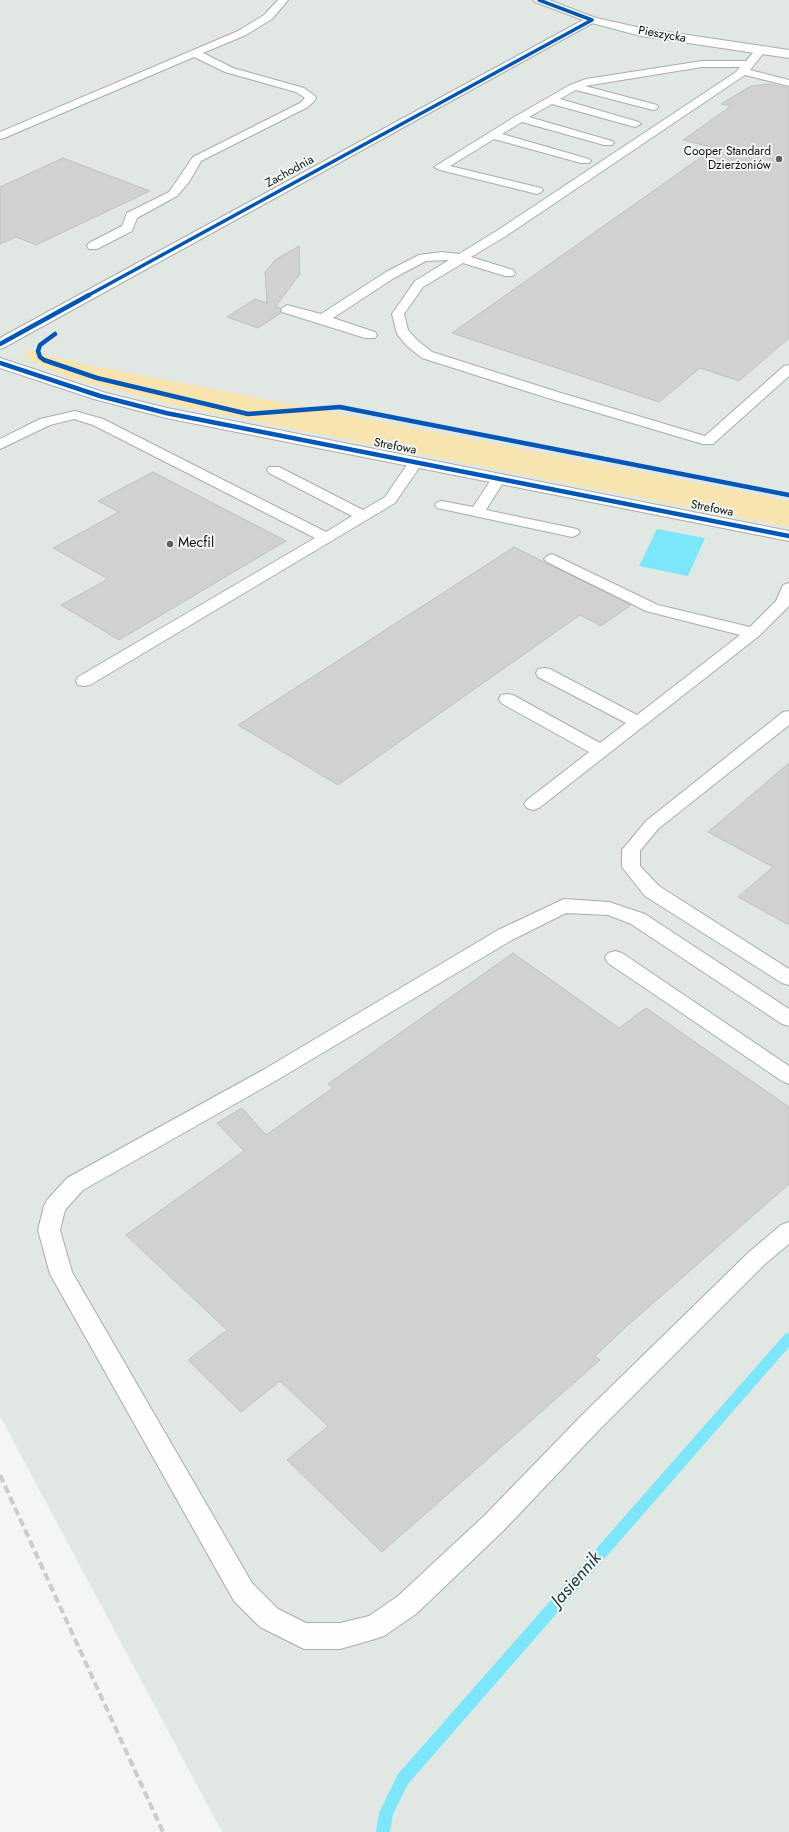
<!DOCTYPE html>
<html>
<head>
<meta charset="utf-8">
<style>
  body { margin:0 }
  canvas { display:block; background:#f4f6f4 }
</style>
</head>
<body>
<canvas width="789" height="1832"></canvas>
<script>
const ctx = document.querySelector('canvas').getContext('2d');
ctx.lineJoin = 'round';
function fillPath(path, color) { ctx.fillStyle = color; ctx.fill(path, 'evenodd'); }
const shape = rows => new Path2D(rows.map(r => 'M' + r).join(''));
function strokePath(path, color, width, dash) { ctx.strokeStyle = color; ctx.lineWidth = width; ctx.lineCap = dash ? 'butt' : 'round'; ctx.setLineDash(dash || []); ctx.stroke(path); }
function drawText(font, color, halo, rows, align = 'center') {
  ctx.font = font + ' Jost,sans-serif'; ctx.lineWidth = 4; ctx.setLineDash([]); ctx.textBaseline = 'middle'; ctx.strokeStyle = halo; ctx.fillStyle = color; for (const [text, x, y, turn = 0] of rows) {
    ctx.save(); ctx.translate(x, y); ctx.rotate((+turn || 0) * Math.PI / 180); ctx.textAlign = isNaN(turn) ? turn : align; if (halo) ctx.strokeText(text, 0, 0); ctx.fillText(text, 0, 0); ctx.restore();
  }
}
fillPath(shape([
  [0,0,789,0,789,1832,222,1832,0,1416]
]), '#e1e7e2');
fillPath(shape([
  [24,349,84,364,789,501,789,527,183,407,67,377,29,360]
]), '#f8e4ae');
fillPath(shape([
  [657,529,705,538,688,576,639,566]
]), '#7ce7fa');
fillPath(shape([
  [789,1333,789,1347,408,1784,393,1814,390,1832,376,1832,379,1813,398,1774,785,1334,789,1333]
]), '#7ce7fa');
const building = shape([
  [769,84,789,88,789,338,739,381,700,368,659,402,452,333,714,148,683,140,731,106,721,104,751,86,769,84],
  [63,158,150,191,36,245,16,237,0,244,0,187,63,158],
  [299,246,300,274,276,306,280,308,281,313,258,328,227,317,255,299,267,303,265,272,275,260,299,246],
  [153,472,286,541,119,640,61,605,108,579,53,548,119,512,98,501,153,472],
  [514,547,631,605,601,626,580,615,338,785,238,725,514,547],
  [789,763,789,925,738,897,773,867,708,832,789,763],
  [513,953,619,1028,646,1008,789,1107,789,1184,627,1326,595,1356,600,1360,382,1552,287,1460,328,1426,280,1381,241,1412,188,1360,227,1330,126,1235,244,1151,217,1123,242,1108,266,1135,333,1088,328,1084,513,953]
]);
fillPath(building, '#d1d2d0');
strokePath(building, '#c1c3c1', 1);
const lane = shape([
  [278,0,288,0,272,19,246,35,203,53,233,68,304,88,315,96,316,98,315,100,308,107,201,161,189,182,177,196,137,218,132,231,97,249,89,249,87,246,89,243,122,226,127,213,169,192,193,157,300,103,305,98,296,92,225,72,194,57,4,138,0,139,0,132,238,31,264,15,278,0],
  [761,47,766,50,750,70,789,80,789,86,745,75,506,236,471,257,513,270,515,273,513,276,505,276,463,263,423,287,404,314,408,330,417,340,432,352,561,393,705,436,784,366,789,365,789,376,713,444,703,444,551,399,422,358,407,346,397,334,392,314,415,281,449,260,426,261,394,278,333,318,375,332,377,335,375,338,365,338,282,312,281,309,287,305,321,314,386,272,419,255,442,252,459,254,498,230,736,72,740,67,702,67,585,86,657,105,658,107,657,109,653,110,576,90,560,99,639,122,641,124,635,127,552,104,529,117,612,141,614,143,612,145,604,145,522,122,502,134,589,159,591,161,589,163,581,163,494,139,450,166,541,188,543,190,541,192,537,194,440,170,434,167,516,116,570,85,586,79,702,61,746,61,757,48,761,47],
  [75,411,103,419,326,532,352,516,269,473,267,470,269,467,279,467,363,510,385,497,411,459,421,459,423,462,395,503,90,685,84,686,78,685,76,681,78,677,315,538,93,425,74,419,50,425,0,449,0,439,40,419,75,411],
  [499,474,504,475,506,478,486,510,577,529,580,532,577,535,572,537,442,509,437,508,435,505,437,502,442,501,473,507,494,475,499,474],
  [552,554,658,605,750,627,776,601,783,585,789,583,789,606,759,636,539,808,533,810,527,808,524,804,527,800,589,752,501,703,499,699,501,695,507,694,513,695,600,743,626,723,538,677,536,673,538,669,544,668,550,669,637,715,740,635,646,611,547,562,544,559,547,556,552,554],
  [789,711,789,725,658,829,640,851,640,866,659,886,789,969,789,985,782,983,645,896,622,867,622,850,646,821,783,712,789,711],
  [564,899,609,902,645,914,789,1009,789,1026,782,1024,631,924,608,915,566,913,512,940,277,1080,83,1190,65,1210,60,1230,72,1272,252,1583,278,1609,306,1623,340,1623,369,1616,398,1596,485,1515,582,1415,749,1252,781,1225,789,1222,789,1244,765,1264,600,1429,503,1531,416,1614,384,1636,375,1639,340,1649,304,1649,260,1627,234,1601,50,1274,38,1230,44,1206,47,1200,67,1178,263,1070,498,930,564,899],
  [615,951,622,953,789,1066,789,1084,782,1081,608,963,605,958,608,953,615,951]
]);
const street = shape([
  [592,17,641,28,789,50,789,58,641,36,588,22,586,20,592,17]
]);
const secondary = shape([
  [533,0,549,0,596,18,598,20,5,347,0,349,0,338,583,20,535,2,533,0],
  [0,358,106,393,167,408,789,531,789,541,166,418,94,399,0,368,0,358]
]);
strokePath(lane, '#abadac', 2);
strokePath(street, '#abadac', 2);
strokePath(secondary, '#abadac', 2);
fillPath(lane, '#fdfefd');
fillPath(street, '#fdfefd');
fillPath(secondary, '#fdfefd');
strokePath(shape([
  [0,1475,163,1832]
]), '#cbcccb', 4, [8, 4]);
strokePath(shape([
  [539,0,592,20],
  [87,296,592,20]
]), '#0057b8', 3.5);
strokePath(shape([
  [55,334,40,345,38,351,40,357,44,360,97,378,248,414,340,407,789,495],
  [0,344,89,295],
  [0,363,100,396,166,413,789,536]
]), '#0057b8', 4.5);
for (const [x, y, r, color] of [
  [779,159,4,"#5f605f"],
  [170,544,4,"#5f605f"]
]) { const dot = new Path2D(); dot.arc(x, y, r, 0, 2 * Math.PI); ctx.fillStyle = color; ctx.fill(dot); strokePath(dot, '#f3f7f3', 1.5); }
drawText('12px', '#0f100f', '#f3f7f3', [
  ["Pieszycka",662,35,10],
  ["Zachodnia",290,172,-29],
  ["Strefowa",395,447,11],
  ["Strefowa",712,509,11]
]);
drawText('12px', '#0f100f', '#f3f7f3', [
  ["Cooper Standard",771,152],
  ["Dzierżoniów",771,166]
], 'right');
drawText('14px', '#0f100f', '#f3f7f3', [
  ["Mecfil",178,544]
], 'left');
drawText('italic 18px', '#1f383d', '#f3f7f3', [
  ["Jasiennik",577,1580,-49]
]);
</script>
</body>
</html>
